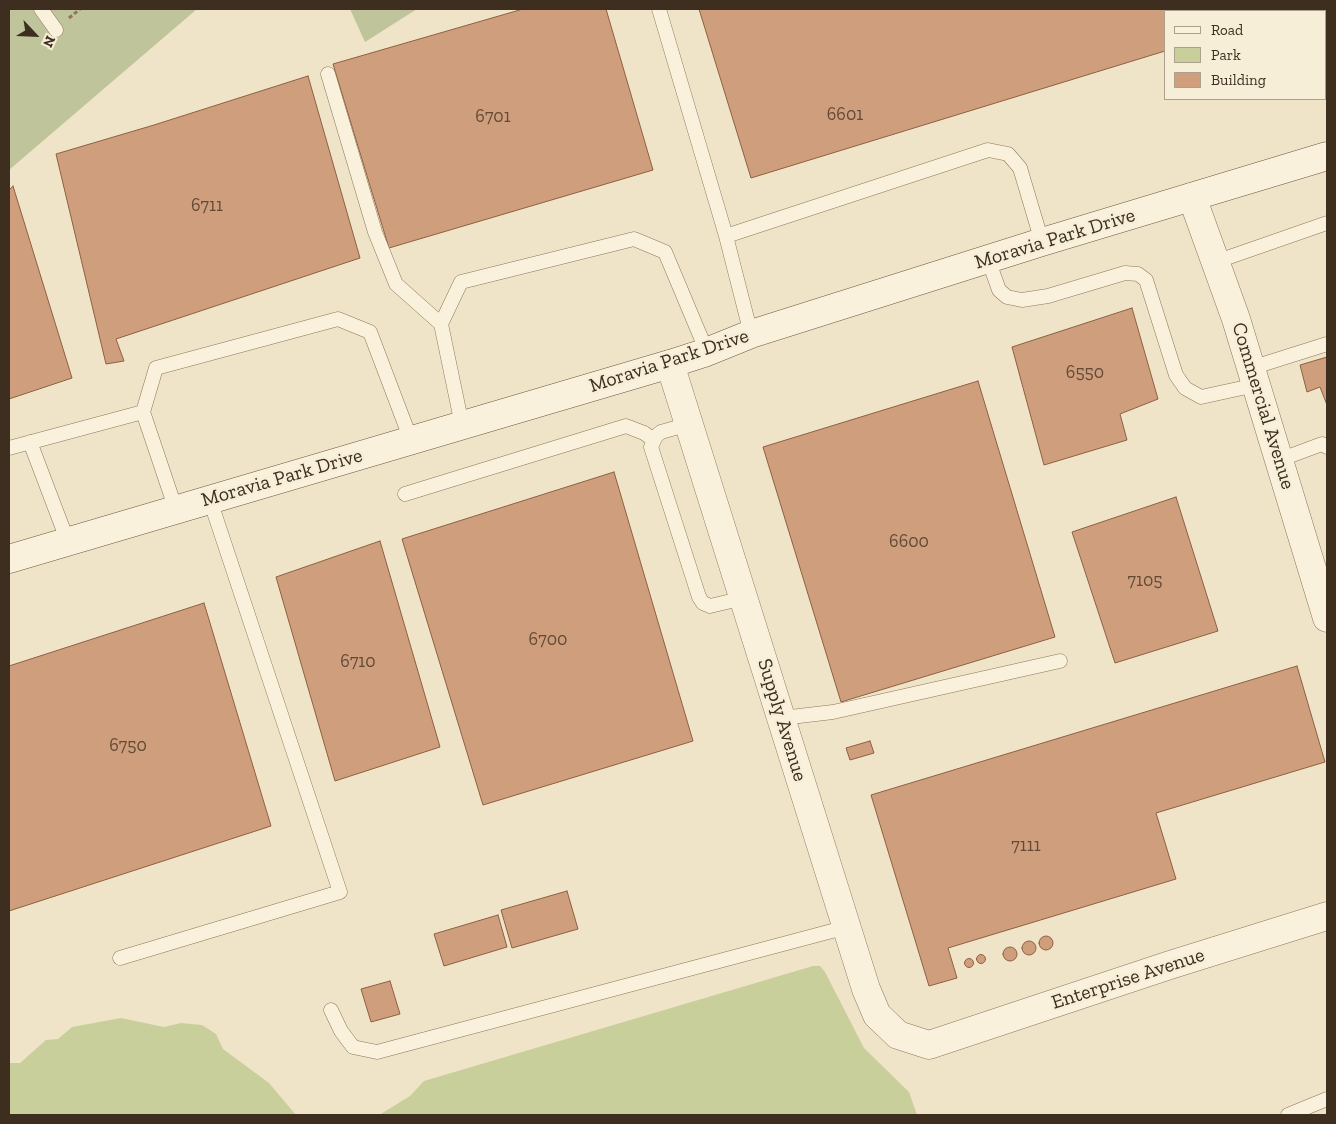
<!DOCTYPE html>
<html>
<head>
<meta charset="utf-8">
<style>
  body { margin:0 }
  #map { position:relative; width:1336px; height:1124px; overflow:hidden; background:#f0e4c8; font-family:"Zilla Slab",serif }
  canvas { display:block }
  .frame { position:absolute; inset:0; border:10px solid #3d2e20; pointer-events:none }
  .legend { position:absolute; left:1164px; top:10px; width:162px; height:90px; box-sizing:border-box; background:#f7eed8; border:1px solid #ada18e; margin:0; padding:6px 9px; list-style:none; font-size:15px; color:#3d2e20 }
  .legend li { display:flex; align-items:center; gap:10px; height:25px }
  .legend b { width:25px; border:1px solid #ada18e }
  .north { position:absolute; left:10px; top:10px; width:50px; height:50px; -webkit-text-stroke:4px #f7eed8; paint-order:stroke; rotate:115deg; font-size:14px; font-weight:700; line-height:20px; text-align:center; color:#3d2e20 }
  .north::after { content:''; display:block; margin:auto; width:18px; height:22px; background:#3d2e20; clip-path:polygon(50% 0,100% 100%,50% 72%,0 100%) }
</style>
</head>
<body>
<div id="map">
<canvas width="1336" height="1124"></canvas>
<div class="frame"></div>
<ul class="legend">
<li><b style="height:6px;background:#faf1dc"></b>Road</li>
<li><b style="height:14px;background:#c9cf9b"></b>Park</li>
<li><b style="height:14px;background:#cf9f7d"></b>Building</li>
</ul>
<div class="north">N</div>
</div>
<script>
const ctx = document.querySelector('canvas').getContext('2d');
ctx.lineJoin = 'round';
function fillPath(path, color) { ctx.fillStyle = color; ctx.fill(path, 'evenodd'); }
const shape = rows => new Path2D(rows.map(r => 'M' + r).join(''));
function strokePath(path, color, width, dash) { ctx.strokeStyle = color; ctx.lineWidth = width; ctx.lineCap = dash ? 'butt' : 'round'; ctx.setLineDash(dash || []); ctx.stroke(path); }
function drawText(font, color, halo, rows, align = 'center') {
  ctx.font = font + ' "Zilla Slab",serif'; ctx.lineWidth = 5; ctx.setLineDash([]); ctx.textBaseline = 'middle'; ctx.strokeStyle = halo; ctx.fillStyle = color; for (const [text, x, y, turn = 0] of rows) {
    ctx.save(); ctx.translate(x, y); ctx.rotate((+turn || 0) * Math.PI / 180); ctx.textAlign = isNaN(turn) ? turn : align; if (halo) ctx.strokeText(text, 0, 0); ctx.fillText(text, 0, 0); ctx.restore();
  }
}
fillPath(shape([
  [813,966,820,966,825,972,864,1048,909,1092,917,1115,379,1115,410,1096,424,1081],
  [121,1018,164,1027,181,1023,202,1025,216,1034,223,1049,269,1083,296,1115,9,1115,9,1063,20,1063,46,1040,58,1039,72,1027]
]), '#c9cf9b');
fillPath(shape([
  [9,9,197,9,9,170],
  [350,9,417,9,365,42]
]), '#bfc49a');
const building = shape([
  [523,9,606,9,653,170,389,248,333,64,523,9],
  [699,9,1247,9,1247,11,1165,11,1165,51,751,178,699,9],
  [308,76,360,258,116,339,124,361,106,364,56,154,154,125,308,76],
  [13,186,72,378,9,399,9,190,13,186],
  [1132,308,1158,399,1120,414,1127,440,1044,465,1012,347,1132,308],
  [1327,357,1327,405,1320,387,1307,392,1300,365,1327,357],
  [978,381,1055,637,841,702,763,447,978,381],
  [614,472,693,741,483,805,402,539,614,472],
  [1176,497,1218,631,1115,663,1072,532,1176,497],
  [380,541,440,747,335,781,276,577,380,541],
  [204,603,271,826,9,911,9,666,204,603],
  [1297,666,1325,762,1156,813,1176,879,948,948,957,978,929,986,871,795,1297,666],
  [870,741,874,753,850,760,846,748,870,741],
  [567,891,578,929,512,948,501,910,567,891],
  [498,915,507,947,444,966,434,934,498,915],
  '1039 943a7 7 0 1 1 14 0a7 7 0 1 1-14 0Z',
  '1022 948a7 7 0 1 1 14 0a7 7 0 1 1-14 0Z',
  '1003 954a7 7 0 1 1 14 0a7 7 0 1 1-14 0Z',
  '976.5 959a4.5 4.5 0 1 1 9 0a4.5 4.5 0 1 1-9 0Z',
  '964.5 963a4.5 4.5 0 1 1 9 0a4.5 4.5 0 1 1-9 0Z',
  [390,981,400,1014,371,1022,361,989,390,981]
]);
fillPath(building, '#cf9f7d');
strokePath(building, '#8d5f41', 1);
const service = shape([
  [41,9,56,30],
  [659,9,726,236,751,334],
  [328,74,375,232,396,284,441,324],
  [726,236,988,150,1008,154,1020,168,1042,242],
  [988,259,999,290,1007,297,1022,300,1048,296,1125,273,1138,274,1146,280,1176,375,1185,388,1201,397,1256,385],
  [1215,262,1327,223],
  [1251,368,1327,344],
  [689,424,661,432,656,436,651,447,699,597,703,603,710,606,744,598],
  [462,425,441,324,461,282,634,239,665,252,707,352],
  [30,442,68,542],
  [9,448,143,412],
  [1279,460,1322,444,1327,447],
  [405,494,626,426,644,433,654,440],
  [176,510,143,412,156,368,338,319,370,332,411,440],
  [782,718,833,712,1060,661],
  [120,958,340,892,210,500],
  [331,1010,341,1031,353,1047,377,1052,847,927],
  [1288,1115,1327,1099]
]);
const minor = shape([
  [1192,197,1236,319,1327,618],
  [670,364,866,989,877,1015,898,1035,929,1045,1170,965,1327,916]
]);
const secondary = shape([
  [9,559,670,364,704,353,751,334,1042,242,1327,156]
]);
strokePath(service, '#8d765c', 15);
strokePath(minor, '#8d765c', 29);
strokePath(secondary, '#6f573f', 29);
strokePath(shape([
  [69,18,80,9]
]), '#8d765c', 3, [4, 2.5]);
strokePath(service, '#faf1dc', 14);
strokePath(minor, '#faf1dc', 28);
strokePath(secondary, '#faf1dc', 28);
drawText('18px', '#624a37', null, [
  ["6601",845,115],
  ["6701",493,117],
  ["6711",207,206],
  ["6550",1085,373],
  ["6600",909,542],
  ["7105",1145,581],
  ["6700",548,640],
  ["6710",358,662],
  ["6750",128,746],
  ["7111",1026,846]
]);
drawText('20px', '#3d2e20', '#f7eed8', [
  ["Moravia Park Drive",1055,239,-17],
  ["Moravia Park Drive",669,361,-18],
  ["Commercial Avenue",1263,406,73],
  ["Moravia Park Drive",282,478,-16],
  ["Supply Avenue",782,720,73],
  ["Enterprise Avenue",1128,979,-18]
]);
</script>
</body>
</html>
